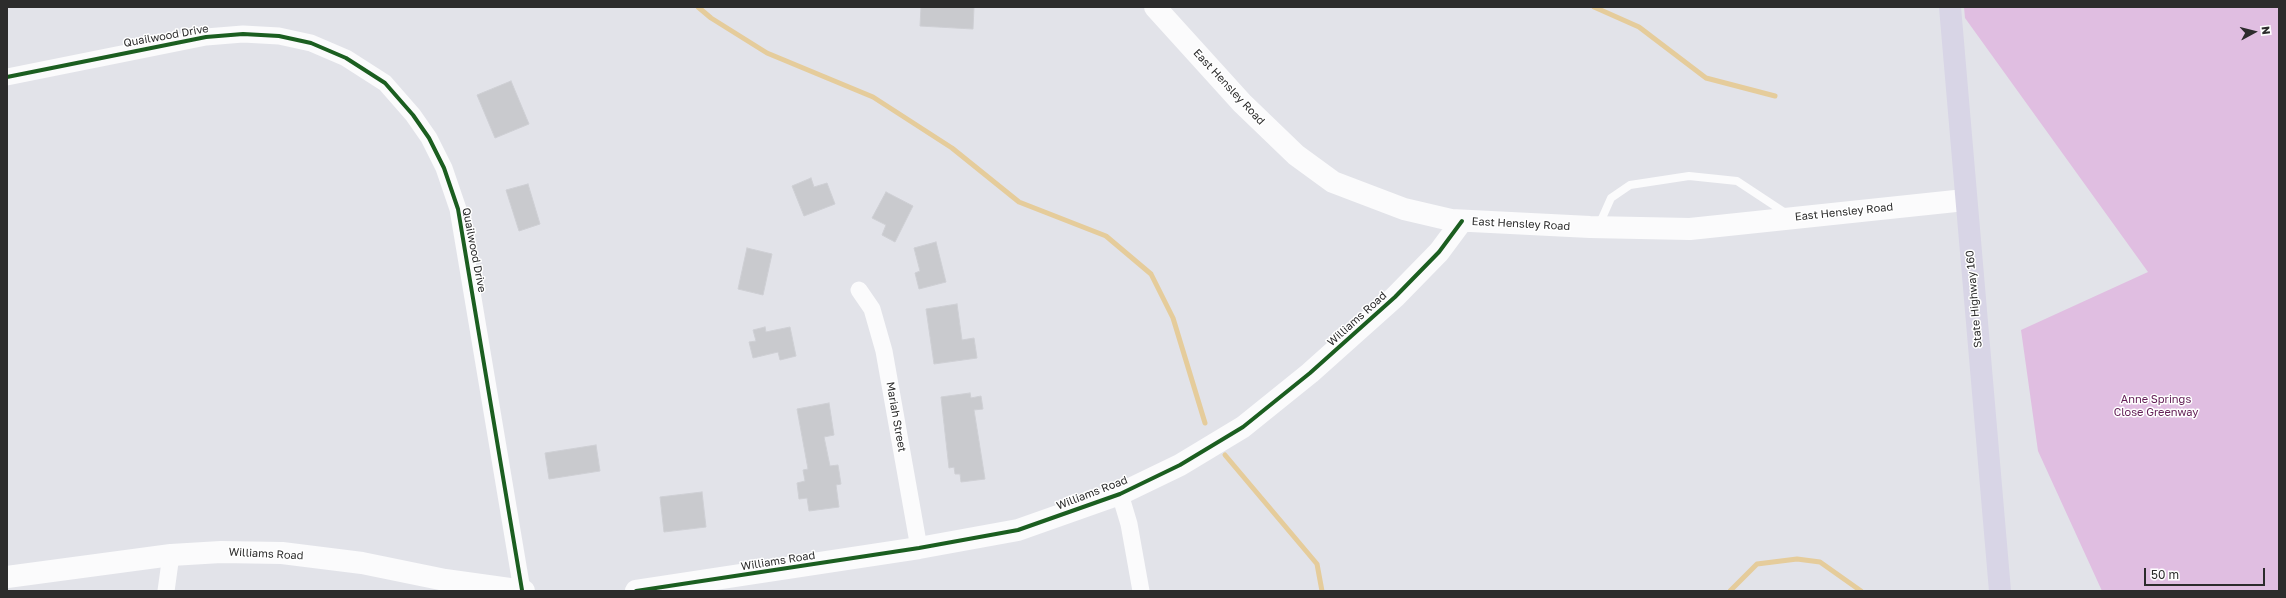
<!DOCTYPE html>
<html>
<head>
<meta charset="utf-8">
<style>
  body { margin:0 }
  #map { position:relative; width:2286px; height:598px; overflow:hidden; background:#e2e3e9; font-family:"Golos Text",sans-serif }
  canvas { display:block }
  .frame { position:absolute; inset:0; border:8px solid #2c2c2c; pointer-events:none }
  .north { position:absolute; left:2234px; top:12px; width:40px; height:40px; -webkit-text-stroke:3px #fff; paint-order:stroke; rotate:83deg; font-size:11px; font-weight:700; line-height:16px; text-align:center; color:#2c2c2c }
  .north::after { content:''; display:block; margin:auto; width:14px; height:18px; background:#2c2c2c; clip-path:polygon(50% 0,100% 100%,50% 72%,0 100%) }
  .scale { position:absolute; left:2144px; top:568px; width:121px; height:18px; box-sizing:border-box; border:2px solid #2c2c2c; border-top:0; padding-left:5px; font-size:12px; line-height:14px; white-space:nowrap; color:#2c2c2c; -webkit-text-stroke:3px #fff; paint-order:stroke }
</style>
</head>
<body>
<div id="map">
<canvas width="2286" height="598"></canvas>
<div class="frame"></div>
<div class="north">N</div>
<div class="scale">50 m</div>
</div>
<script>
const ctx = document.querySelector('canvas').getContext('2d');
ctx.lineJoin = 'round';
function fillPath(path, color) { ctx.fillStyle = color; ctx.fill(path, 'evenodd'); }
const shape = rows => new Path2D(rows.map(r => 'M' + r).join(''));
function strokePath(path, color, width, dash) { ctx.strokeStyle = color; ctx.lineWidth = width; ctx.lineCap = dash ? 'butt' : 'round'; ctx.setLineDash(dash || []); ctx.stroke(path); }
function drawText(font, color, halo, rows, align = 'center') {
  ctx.font = font + ' "Golos Text",sans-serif'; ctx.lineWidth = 3; ctx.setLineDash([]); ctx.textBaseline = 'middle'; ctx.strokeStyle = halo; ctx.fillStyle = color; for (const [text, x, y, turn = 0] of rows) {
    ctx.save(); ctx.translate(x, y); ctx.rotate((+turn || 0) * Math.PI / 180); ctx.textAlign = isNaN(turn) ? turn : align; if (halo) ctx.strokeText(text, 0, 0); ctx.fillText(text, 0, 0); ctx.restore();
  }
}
fillPath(shape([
  [1964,7,2279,7,2279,591,2102,591,2038,451,2021,330,2148,272,1965,18]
]), '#e0bee1');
strokePath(shape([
  [698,7,711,18,767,53,873,97,952,148,1019,202,1106,236,1151,274,1173,318,1205,423],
  [1594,7,1639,27,1706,78,1775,96],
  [1225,455,1317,564,1322,591],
  [1730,591,1757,564,1797,559,1820,562,1861,591]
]), '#e5cc9b', 5);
const building = shape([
  [921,7,974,7,973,29,920,26,921,7],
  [511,81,529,124,495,138,477,95,511,81],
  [811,178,814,187,827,183,835,204,804,216,792,186,811,178],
  [528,184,540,224,519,231,506,190,528,184],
  [886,192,913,206,895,242,882,235,886,225,872,218,886,192],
  [936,242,946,282,919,289,915,273,920,271,914,248,936,242],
  [747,248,772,254,763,295,738,289,747,248],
  [957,304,962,340,974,338,977,358,934,364,926,309,957,304],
  [765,327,766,332,790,327,796,356,780,360,778,352,753,358,749,342,756,341,753,330,765,327],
  [970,393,971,398,981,396,983,409,974,410,985,479,961,482,960,474,955,474,954,467,949,468,941,397,970,393],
  [829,403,834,435,824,437,830,466,838,465,841,484,836,485,839,507,809,511,807,498,799,499,797,483,805,481,803,470,808,469,797,409,829,403],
  [596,445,600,471,549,479,545,453,596,445],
  [702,492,706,527,664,532,660,497,702,492]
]);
fillPath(building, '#c9cace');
strokePath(building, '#cecfd4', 1);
strokePath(shape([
  [1599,225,1611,198,1630,185,1689,176,1737,181,1787,214]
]), '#fbfbfc', 8);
strokePath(shape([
  [7,77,206,37,243,34,279,36,311,43,346,58,385,83,413,115,429,138,444,168,458,209,522,590],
  [859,290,872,309,884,351,919,548],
  [1120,494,1129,524,1141,591],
  [166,591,171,555]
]), '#fbfbfc', 17);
strokePath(shape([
  [1155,7,1242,103,1296,155,1333,182,1404,209,1451,220,1590,227,1690,229,1965,200],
  [7,577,171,555,221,552,282,553,362,563,445,580,524,591],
  [636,591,919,548,1018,530,1120,494,1180,465,1243,427,1310,373,1395,297,1439,252,1462,221]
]), '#fbfbfc', 22);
strokePath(shape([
  [1950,7,2000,591]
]), '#d8d5e6', 22);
strokePath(shape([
  [7,77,206,37,243,34,279,36,311,43,346,58,385,83,413,115,429,138,444,168,458,209,522,590],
  [636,591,919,548,1018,530,1120,494,1180,465,1243,427,1310,373,1395,297,1439,252,1462,221]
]), '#1b5e20', 4);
drawText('11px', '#2c2c2c', '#fff', [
  ["Quailwood Drive",166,36,-10],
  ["East Hensley Road",1229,87,47],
  ["East Hensley Road",1844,212,-6],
  ["East Hensley Road",1521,224,3],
  ["Quailwood Drive",474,250,79],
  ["State Highway 160",1974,299,-95],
  ["Williams Road",1357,319,-42],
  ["Mariah Street",896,417,80],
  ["Williams Road",1092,493,-21],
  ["Williams Road",266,554,3],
  ["Williams Road",778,561,-9]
]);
drawText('11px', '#642057', '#fff', [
  ["Anne Springs",2156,400],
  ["Close Greenway",2156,413]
]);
</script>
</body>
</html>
